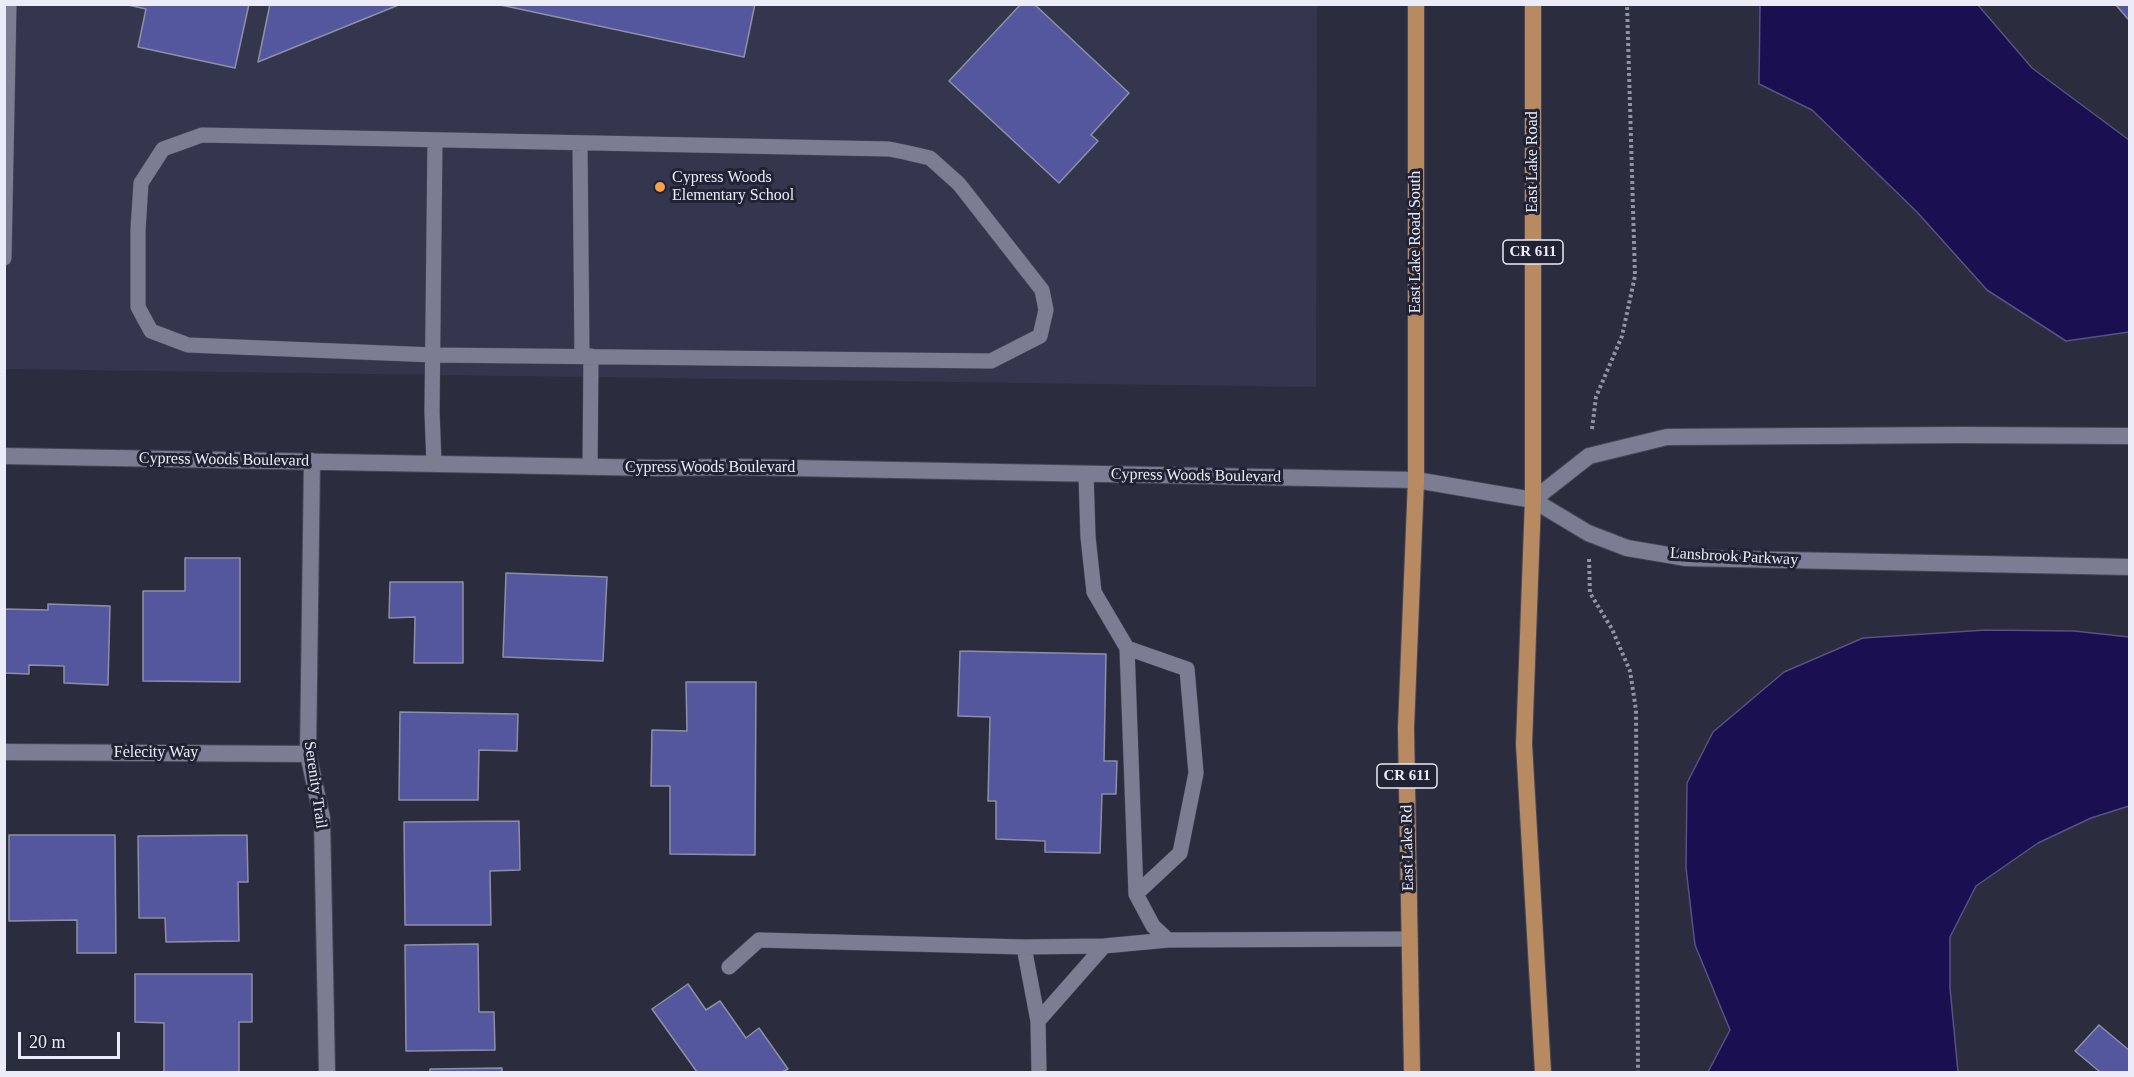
<!DOCTYPE html>
<html>
<head>
<meta charset="utf-8">
<style>
  body { margin:0 }
  #map { position:relative; width:2134px; height:1077px; overflow:hidden; background:#2b2c3e; font-family:Georgia,serif }
  canvas { display:block }
  .frame { position:absolute; inset:0; border:6px solid #ebecf8; pointer-events:none }
  .scale { position:absolute; left:18px; top:1032px; width:102px; height:27px; box-sizing:border-box; border:3px solid #ebecf8; border-top:0; padding-left:8px; font-size:18px; line-height:21px; white-space:nowrap; color:#ebecf8; -webkit-text-stroke:4px #212233; paint-order:stroke }
</style>
</head>
<body>
<div id="map">
<canvas width="2134" height="1077"></canvas>
<div class="frame"></div>
<div class="scale">20 m</div>
</div>
<script>
const ctx = document.querySelector('canvas').getContext('2d');
ctx.lineJoin = 'round';
function fillPath(path, color) { ctx.fillStyle = color; ctx.fill(path, 'evenodd'); }
const shape = rows => new Path2D(rows.map(r => 'M' + r).join(''));
function strokePath(path, color, width, dash) { ctx.strokeStyle = color; ctx.lineWidth = width; ctx.lineCap = dash ? 'butt' : 'round'; ctx.setLineDash(dash || []); ctx.stroke(path); }
function drawText(font, color, halo, rows, align = 'center') {
  ctx.font = font + ' Georgia,serif'; ctx.lineWidth = 6; ctx.setLineDash([]); ctx.textBaseline = 'middle'; ctx.strokeStyle = halo; ctx.fillStyle = color; for (const [text, x, y, turn = 0] of rows) {
    ctx.save(); ctx.translate(x, y); ctx.rotate((+turn || 0) * Math.PI / 180); ctx.textAlign = isNaN(turn) ? turn : align; if (halo) ctx.strokeText(text, 0, 0); ctx.fillText(text, 0, 0); ctx.restore();
  }
}
fillPath(shape([
  [5,5,1317,5,1316,387,5,369]
]), '#34364d');
const water = shape([
  [1760,5,1978,5,2032,68,2129,140,2129,332,2066,341,1987,290,1917,212,1812,110,1759,84,1760,5],
  [1986,630,2074,631,2129,637,2129,806,2091,818,2038,843,1976,886,1950,937,1950,988,1958,1072,1708,1072,1730,1030,1695,945,1686,868,1687,783,1713,732,1784,672,1863,638,1986,630]
]);
fillPath(water, '#190f51');
strokePath(water, '#585183', 1.5);
const building = shape([
  [124,4,249,4,235,68,138,47,146,9,124,4],
  [270,4,401,4,258,62,270,4],
  [496,4,755,4,744,57,496,4],
  [1021,4,1034,4,1129,93,1091,135,1098,141,1059,183,949,81,1021,4],
  [2115,4,2130,4,2130,17,2128,19,2115,4],
  [185,558,240,558,240,682,143,681,143,591,185,591,185,558],
  [506,573,607,577,603,661,503,657,506,573],
  [390,582,463,582,463,663,414,663,415,617,389,618,390,582],
  [48,604,110,606,108,685,64,683,64,666,29,665,29,674,4,673,4,609,48,610,48,604],
  [960,651,1106,654,1104,761,1117,761,1116,794,1102,794,1100,853,1045,852,1045,841,996,839,996,801,988,801,990,717,958,716,960,651],
  [686,682,756,682,755,855,670,854,670,786,651,786,652,730,687,731,686,682],
  [400,712,518,714,517,751,479,750,478,800,399,800,400,712],
  [519,821,520,870,490,871,491,925,405,925,404,822,519,821],
  [9,835,115,835,116,953,77,953,77,920,9,921,9,835],
  [247,835,248,882,238,882,239,941,166,942,165,918,139,918,138,836,247,835],
  [478,944,479,1012,494,1012,495,1050,406,1051,405,945,478,944],
  [135,974,252,974,252,1022,239,1022,239,1072,164,1072,164,1023,135,1022,135,974],
  [688,984,706,1010,720,1001,746,1038,759,1028,788,1069,782,1072,697,1072,652,1009,688,984],
  [2099,1025,2130,1051,2130,1072,2100,1072,2075,1051,2099,1025],
  [502,1068,502,1072,430,1072,430,1069,502,1068]
]);
fillPath(building, '#55579e');
strokePath(building, '#8d90a5', 1.5);
const service = shape([
  [202,135,889,149,904,152,930,158,959,184,1042,290,1046,310,1040,336,991,361,434,355,188,345,151,331,138,307,138,230,141,183,163,149,202,135],
  [580,143,582,356],
  [4,258,9,4],
  [434,463,432,412,435,140],
  [590,467,591,356],
  [1086,474,1088,537,1094,592,1127,648,1136,894,1153,926,1168,940,1410,939],
  [1127,648,1187,669,1196,773,1180,853,1136,894],
  [1024,947,1038,1021,1104,946],
  [729,967,759,940,1024,947,1104,946,1168,940],
  [1038,1021,1039,1072]
]);
const minor = shape([
  [4,456,656,468,739,467,1416,480],
  [312,461,308,754,322,818,327,1072],
  [4,752,308,754]
]);
const tertiary = shape([
  [1416,480,1533,500,1588,533,1627,548,1686,558,2130,567],
  [1533,500,1589,456,1667,437,1960,435,2130,436]
]);
const primary = shape([
  [1533,4,1533,500,1524,744,1543,1072],
  [1412,1072,1406,728,1416,480,1416,4]
]);
strokePath(service, '#474857', 16);
strokePath(minor, '#474857', 18);
strokePath(tertiary, '#474857', 18);
strokePath(primary, '#474857', 18);
strokePath(shape([
  [1592,429,1596,397,1622,336,1635,276,1627,4],
  [1589,559,1590,593,1612,629,1630,671,1636,710,1638,1072]
]), '#9293a2', 4, [3, 3]);
strokePath(service, '#7b7d92', 15);
strokePath(minor, '#7b7d92', 16);
strokePath(tertiary, '#7b7d92', 16);
strokePath(primary, '#b88a62', 16);
for (const [x, y, r, color] of [
  [660,187,6,"#f7a149"]
]) { const dot = new Path2D(); dot.arc(x, y, r, 0, 2 * Math.PI); ctx.fillStyle = color; ctx.fill(dot); strokePath(dot, '#212233', 2); }
for (const [x, y, w] of [
  [1533,252,60],
  [1407,776,60]
]) { const box = new Path2D(); box.roundRect(x - w / 2, y - 12, w, 24, 4.5); ctx.fillStyle = '#212233'; ctx.fill(box); strokePath(box, '#ebecf8', 1.5); }
drawText('bold 15px', '#ebecf8', null, [
  ["CR 611",1533,252],
  ["CR 611",1407,776]
]);
drawText('16px', '#ebecf8', '#212233', [
  ["East Lake Road",1533,162,-90],
  ["East Lake Road South",1416,242,-90],
  ["Cypress Woods Boulevard",224,460,1],
  ["Cypress Woods Boulevard",710,468],
  ["Cypress Woods Boulevard",1196,476,1],
  ["Lansbrook Parkway",1734,557,3],
  ["Felecity Way",156,753],
  ["Serenity Trail",315,785,82],
  ["East Lake Rd",1408,848,-91]
]);
drawText('16px', '#ebecf8', '#212233', [
  ["Cypress Woods",672,178],
  ["Elementary School",672,196]
], 'left');
</script>
</body>
</html>
